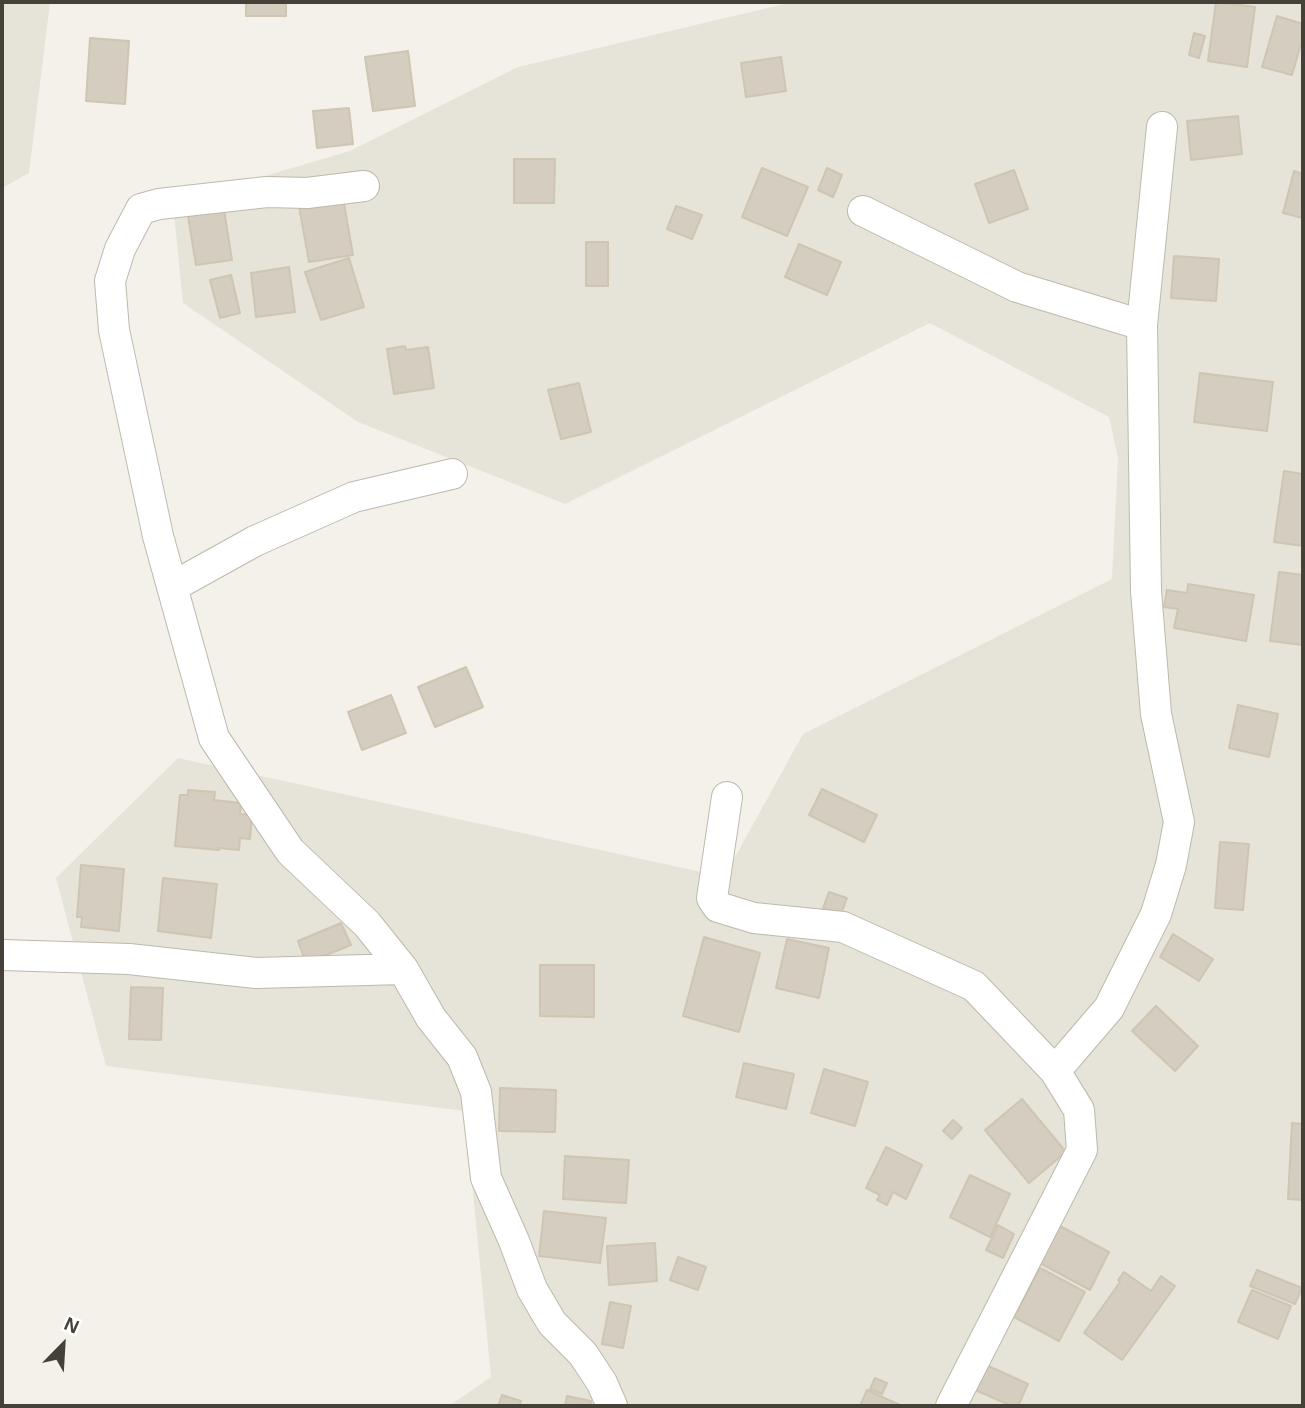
<!DOCTYPE html>
<html>
<head>
<meta charset="utf-8">
<style>
  body { margin:0 }
  #map { position:relative; width:1305px; height:1408px; overflow:hidden; background:#f3f1e9; font-family:Helvetica,sans-serif }
  canvas { display:block }
  .frame { position:absolute; inset:0; border:4px solid #464138; pointer-events:none }
  .north { position:absolute; left:28px; top:1310px; width:70px; height:70px; -webkit-text-stroke:5px #fff; paint-order:stroke; rotate:24deg; font-size:19px; font-weight:700; line-height:28px; text-align:center; color:#464138 }
  .north::after { content:''; display:block; margin:auto; width:24px; height:32px; background:#464138; clip-path:polygon(50% 0,100% 100%,50% 72%,0 100%) }
</style>
</head>
<body>
<div id="map">
<canvas width="1305" height="1408"></canvas>
<div class="frame"></div>
<div class="north">N</div>
</div>
<script>
const ctx = document.querySelector('canvas').getContext('2d');
ctx.lineJoin = 'round';
function fillPath(path, color) { ctx.fillStyle = color; ctx.fill(path, 'evenodd'); }
const shape = rows => new Path2D(rows.map(r => 'M' + r).join(''));
function strokePath(path, color, width, dash) { ctx.strokeStyle = color; ctx.lineWidth = width; ctx.lineCap = dash ? 'butt' : 'round'; ctx.setLineDash(dash || []); ctx.stroke(path); }
fillPath(shape([
  [2,2,50,2,29,173,2,188],
  [793,2,1303,2,1303,1406,449,1406,491,1377,465,1111,106,1066,56,878,178,758,724,877,803,734,1112,579,1118,458,1109,417,930,323,565,504,358,422,183,303,173,203,350,151,518,67]
]), '#e6e3d8');
const building = shape([
  [246,2,286,2,286,16,246,16,246,2],
  [1216,2,1255,7,1247,67,1208,61,1216,2],
  [1277,16,1303,24,1303,37,1292,75,1262,67,1277,16],
  [1194,33,1205,36,1199,58,1189,55,1194,33],
  [90,38,129,41,125,104,86,101,90,38],
  [408,51,415,106,373,111,365,57,408,51],
  [781,57,786,91,746,97,741,63,781,57],
  [349,108,353,144,317,148,313,111,349,108],
  [1238,116,1242,154,1191,160,1187,121,1238,116],
  [514,159,555,159,554,203,514,203,514,159],
  [762,168,808,187,787,236,742,217,762,168],
  [827,168,842,175,833,197,818,190,827,168],
  [1014,170,1028,209,989,223,975,184,1014,170],
  [1294,171,1303,174,1303,218,1283,213,1294,171],
  [343,198,353,255,309,262,299,206,343,198],
  [676,206,702,215,692,239,667,229,676,206],
  [224,210,232,260,196,265,188,216,224,210],
  [586,242,608,242,608,286,586,286,586,242],
  [799,244,841,262,827,295,785,277,799,244],
  [1174,256,1219,259,1216,301,1171,298,1174,256],
  [349,258,364,307,321,320,305,272,349,258],
  [289,267,295,312,256,317,251,273,289,267],
  [231,275,240,313,220,318,210,280,231,275],
  [405,346,406,350,428,347,434,388,394,394,387,349,405,346],
  [1200,373,1273,382,1267,431,1194,422,1200,373],
  [579,383,591,432,561,439,548,390,579,383],
  [1284,471,1303,474,1303,546,1274,542,1284,471],
  [1279,572,1303,575,1303,645,1270,641,1279,572],
  [1188,584,1254,595,1246,641,1174,628,1178,609,1164,607,1167,590,1187,593,1188,584],
  [466,667,483,707,435,727,418,687,466,667],
  [391,695,406,733,362,750,348,712,391,695],
  [1238,705,1278,714,1269,757,1229,748,1238,705],
  [822,789,877,815,864,842,809,815,822,789],
  [188,790,215,792,214,800,241,803,240,814,252,815,250,839,240,838,239,850,219,848,219,850,175,846,180,795,188,795,188,790],
  [1220,842,1249,844,1243,910,1215,908,1220,842],
  [81,865,124,869,119,931,81,927,82,917,77,917,81,865],
  [163,878,217,884,211,938,158,931,163,878],
  [829,892,847,898,841,914,823,908,829,892],
  [341,923,351,945,306,963,298,941,341,923],
  [1173,934,1213,959,1199,981,1160,957,1173,934],
  [704,937,760,953,739,1032,683,1016,704,937],
  [787,939,829,948,819,998,776,988,787,939],
  [540,965,594,965,594,1017,540,1016,540,965],
  [131,987,163,988,161,1040,129,1039,131,987],
  [1156,1006,1198,1046,1175,1071,1132,1031,1156,1006],
  [744,1063,794,1074,786,1109,736,1097,744,1063],
  [824,1069,868,1082,855,1126,811,1113,824,1069],
  [500,1088,556,1090,555,1132,499,1131,500,1088],
  [1022,1099,1066,1152,1029,1183,985,1130,1022,1099],
  [953,1120,962,1128,952,1139,943,1131,953,1120],
  [1292,1123,1303,1124,1303,1200,1288,1199,1292,1123],
  [886,1147,922,1165,906,1199,893,1192,887,1205,877,1200,880,1195,866,1188,886,1147],
  [565,1156,629,1160,626,1203,563,1199,565,1156],
  [970,1175,1010,1194,990,1237,950,1217,970,1175],
  [544,1211,606,1218,600,1263,539,1256,544,1211],
  [998,1225,1014,1234,1003,1258,986,1250,998,1225],
  [1058,1225,1109,1252,1090,1290,1038,1262,1058,1225],
  [655,1243,657,1281,609,1285,607,1246,655,1243],
  [678,1257,706,1267,698,1290,670,1280,678,1257],
  [1040,1268,1085,1292,1059,1341,1014,1317,1040,1268],
  [1257,1270,1302,1288,1295,1304,1250,1286,1257,1270],
  [1124,1272,1151,1291,1161,1276,1175,1286,1122,1360,1084,1333,1120,1282,1118,1280,1124,1272],
  [1252,1290,1291,1306,1278,1339,1238,1322,1252,1290],
  [610,1302,631,1306,623,1348,602,1344,610,1302],
  [984,1364,1028,1384,1018,1406,1012,1406,973,1389,984,1364],
  [875,1378,887,1383,882,1394,870,1389,875,1378],
  [867,1390,902,1406,860,1406,867,1390],
  [502,1395,521,1401,519,1406,498,1406,502,1395],
  [567,1396,591,1401,590,1406,565,1406,567,1396]
]);
fillPath(building, '#d4cdc0');
strokePath(building, '#cec5b3', 2);
const minor = shape([
  [863,211,1017,287,1142,325],
  [172,587,255,541,354,497,452,474],
  [727,797,712,898,718,907,754,918,843,927,974,986,1055,1071,1079,1110,1082,1150,951,1406],
  [2,955,129,959,256,973,403,969,367,924,290,851,214,738,158,536,114,330,110,281,120,249,141,209,159,204,267,192,307,193,364,186],
  [403,969,431,1018,462,1057,476,1092,486,1178,514,1241,532,1289,552,1323,583,1354,602,1383,612,1406],
  [1055,1071,1109,1008,1156,914,1171,865,1179,822,1156,714,1146,591,1142,325,1162,127]
]);
strokePath(minor, '#beb9ac', 32);
strokePath(minor, '#fff', 30);
</script>
</body>
</html>
